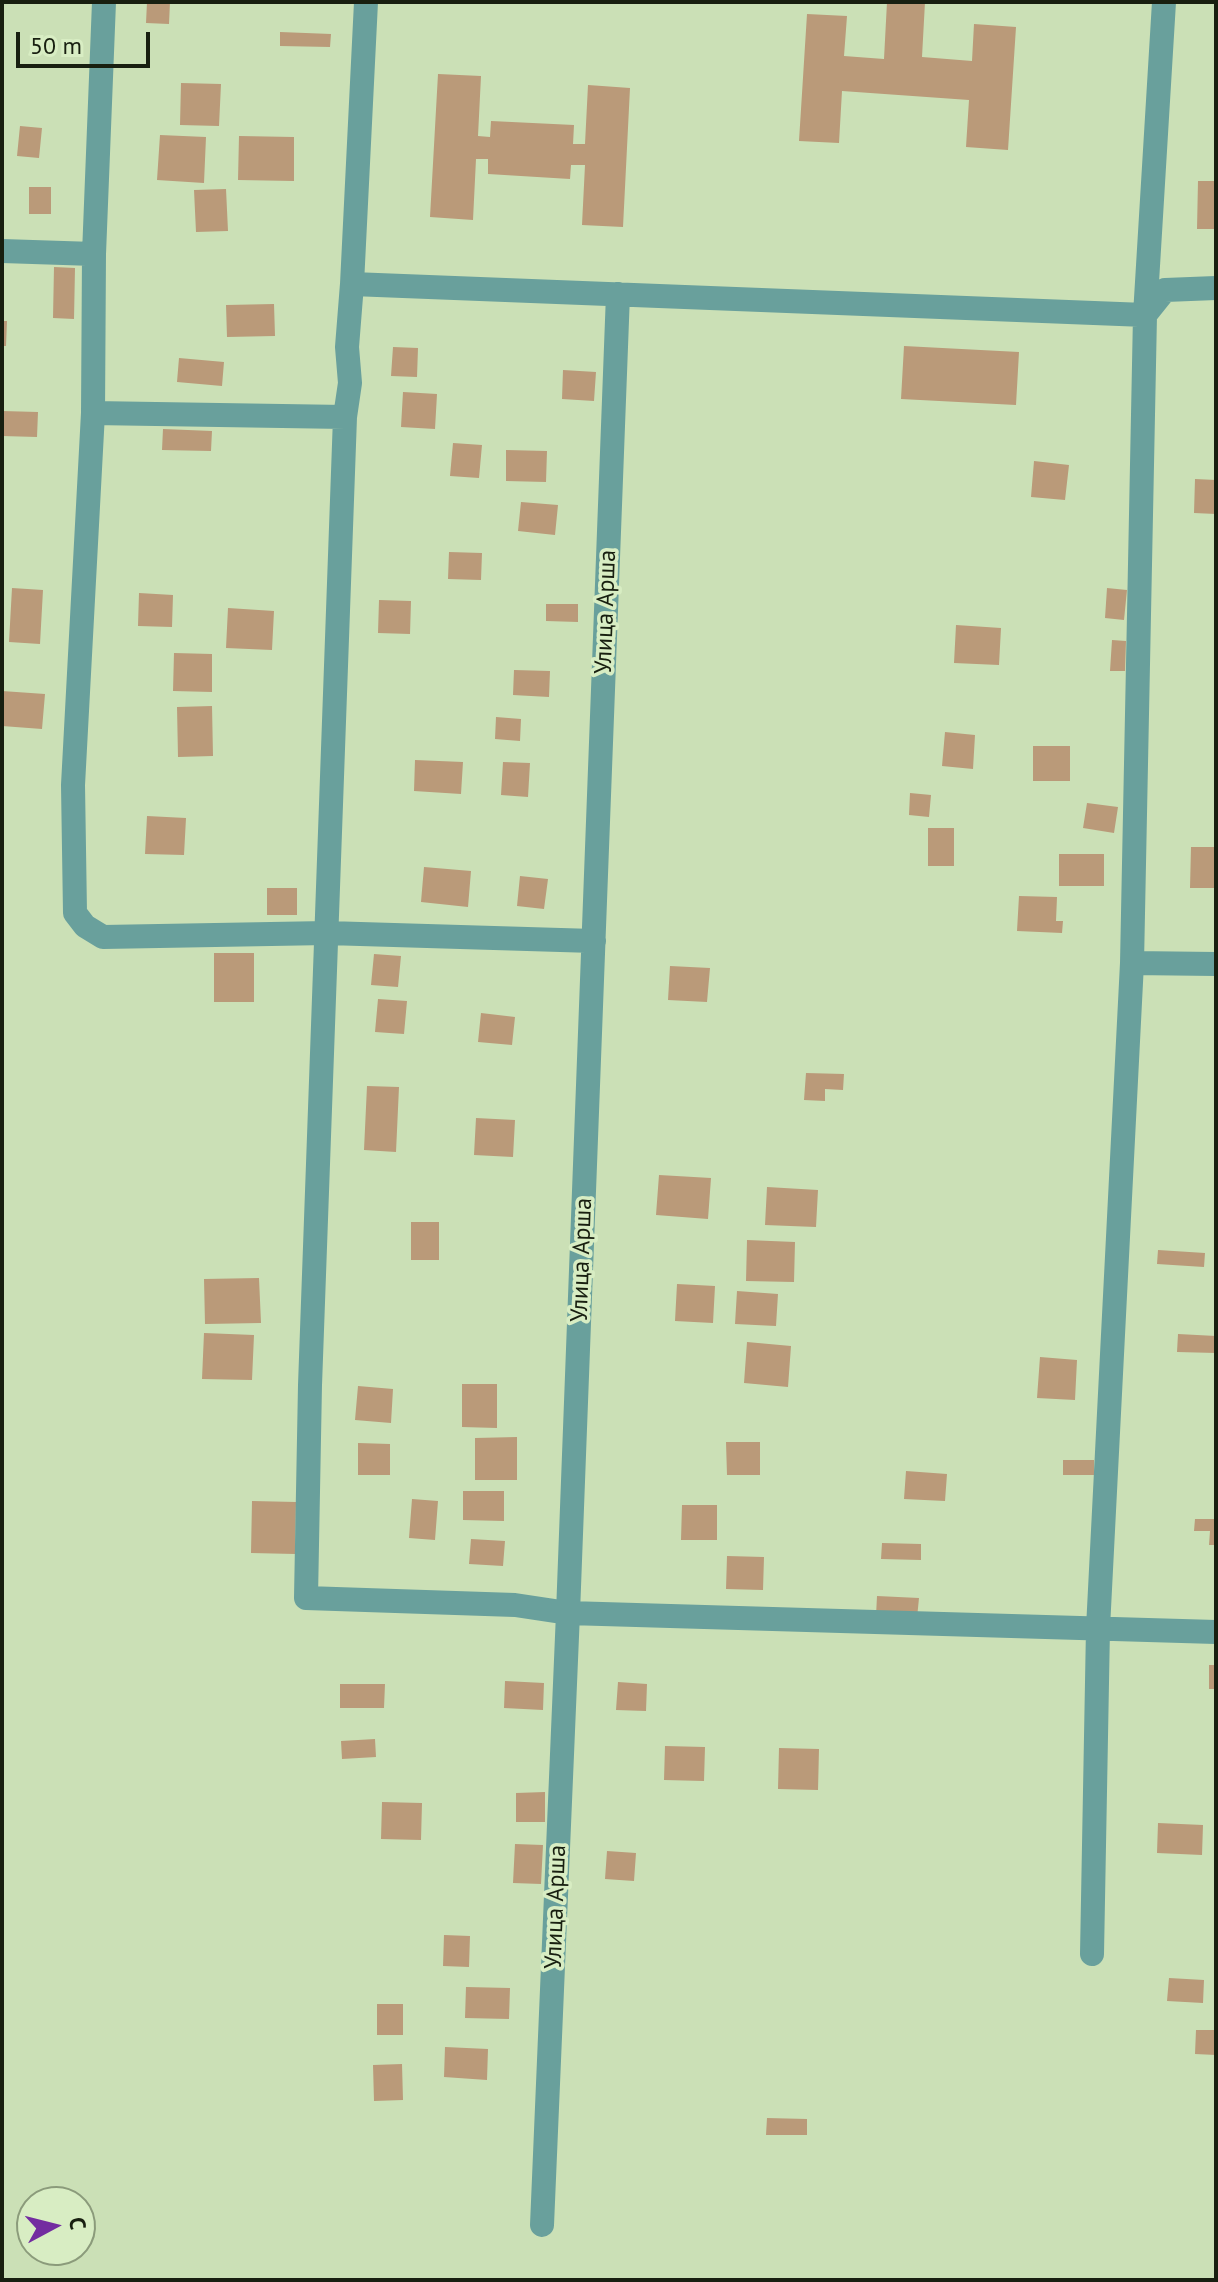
<!DOCTYPE html>
<html>
<head>
<meta charset="utf-8">
<style>
  body { margin:0 }
  #map { position:relative; width:1218px; height:2282px; overflow:hidden; background:#cbe0b6; font-family:"PT Sans",sans-serif }
  canvas { display:block }
  .frame { position:absolute; inset:0; border:4px solid #181f10; pointer-events:none }
  .north { position:absolute; left:16px; top:2186px; width:80px; height:80px; box-sizing:border-box; background:#d8edc3; border:2px solid #8b9b7b; border-radius:50%; rotate:83deg; font-size:22px; font-weight:700; line-height:32px; text-align:center; color:#181f10 }
  .north::after { content:''; display:block; margin:auto; width:28px; height:36px; background:#732ca0; clip-path:polygon(50% 0,100% 100%,50% 72%,0 100%) }
  .scale { position:absolute; left:16px; top:32px; width:134px; height:36px; box-sizing:border-box; border:4px solid #181f10; border-top:0; padding-left:10px; font-size:24px; line-height:28px; white-space:nowrap; color:#181f10; -webkit-text-stroke:6px #d8edc3; paint-order:stroke }
</style>
</head>
<body>
<div id="map">
<canvas width="1218" height="2282"></canvas>
<div class="frame"></div>
<div class="north">С</div>
<div class="scale">50 m</div>
</div>
<script>
const ctx = document.querySelector('canvas').getContext('2d');
ctx.lineJoin = 'round';
function fillPath(path, color) { ctx.fillStyle = color; ctx.fill(path, 'evenodd'); }
const shape = rows => new Path2D(rows.map(r => 'M' + r).join(''));
function strokePath(path, color, width, dash) { ctx.strokeStyle = color; ctx.lineWidth = width; ctx.lineCap = dash ? 'butt' : 'round'; ctx.setLineDash(dash || []); ctx.stroke(path); }
function drawText(font, color, halo, rows, align = 'center') {
  ctx.font = font + ' "PT Sans",sans-serif'; ctx.lineWidth = 7; ctx.setLineDash([]); ctx.textBaseline = 'middle'; ctx.strokeStyle = halo; ctx.fillStyle = color; for (const [text, x, y, turn = 0] of rows) {
    ctx.save(); ctx.translate(x, y); ctx.rotate((+turn || 0) * Math.PI / 180); ctx.textAlign = isNaN(turn) ? turn : align; if (halo) ctx.strokeText(text, 0, 0); ctx.fillText(text, 0, 0); ctx.restore();
  }
}
fillPath(shape([
  [147,2,170,2,169,24,146,23],
  [887,2,925,2,922,57,972,61,974,24,1016,27,1008,150,966,147,969,100,842,91,839,143,799,141,807,14,847,16,844,56,884,59],
  [280,32,331,34,330,47,280,46],
  [438,74,481,76,478,136,490,137,491,121,574,125,573,144,585,144,588,85,630,88,623,227,582,225,585,165,571,165,570,179,488,174,488,159,476,159,473,220,430,217],
  [181,83,221,84,219,126,180,125],
  [20,126,42,128,39,158,17,156],
  [160,135,206,137,204,183,157,180],
  [239,136,294,137,294,181,238,180],
  [1198,181,1216,181,1216,229,1197,229],
  [29,187,51,187,51,214,29,214],
  [226,189,228,231,196,232,194,190],
  [54,267,75,268,74,319,53,318],
  [274,304,275,336,227,337,226,305],
  [2,321,7,321,6,346,2,346],
  [904,346,1019,352,1016,405,901,399],
  [393,347,418,348,417,377,391,376],
  [179,358,224,362,222,386,177,382],
  [563,370,596,372,594,401,562,399],
  [403,392,437,394,435,429,401,427],
  [2,411,38,412,37,437,2,436],
  [163,429,212,431,211,451,162,450],
  [453,443,482,445,479,478,450,476],
  [506,450,547,451,546,482,506,481],
  [1034,461,1069,465,1065,500,1031,497],
  [1195,479,1216,480,1216,514,1194,513],
  [521,502,558,505,555,535,518,531],
  [449,552,482,553,481,580,448,579],
  [12,588,43,590,40,644,9,642],
  [1107,588,1127,590,1124,620,1105,618],
  [139,593,173,595,172,627,138,626],
  [379,600,411,601,410,634,378,633],
  [546,604,578,604,578,622,546,621],
  [228,608,274,611,272,650,226,648],
  [956,625,1001,628,999,665,954,663],
  [1112,640,1126,641,1125,671,1110,671],
  [174,653,212,654,212,692,173,691],
  [514,670,550,671,549,697,513,695],
  [2,691,45,694,42,729,2,726],
  [212,706,213,756,178,757,177,707],
  [496,717,521,719,520,741,495,739],
  [945,732,975,735,973,769,942,766],
  [1033,746,1070,746,1070,781,1033,781],
  [415,760,463,762,461,794,414,791],
  [503,762,530,763,528,797,501,795],
  [910,793,931,795,929,817,909,815],
  [1087,803,1118,807,1114,833,1083,828],
  [147,816,186,818,184,855,145,854],
  [928,828,954,828,954,866,928,866],
  [1191,847,1216,847,1216,888,1190,888],
  [1059,854,1104,854,1104,886,1059,886],
  [424,867,471,871,468,907,421,902],
  [520,876,548,879,544,909,517,906],
  [267,888,297,888,297,915,267,915],
  [1019,896,1057,897,1056,921,1063,921,1062,933,1017,931],
  [214,953,254,953,254,1002,214,1002],
  [374,954,401,956,398,987,371,985],
  [670,966,710,968,707,1002,668,1000],
  [378,999,407,1001,404,1034,375,1032],
  [481,1013,515,1017,512,1045,478,1042],
  [806,1073,844,1074,843,1090,825,1089,825,1101,804,1100],
  [367,1086,399,1087,396,1152,364,1150],
  [476,1118,515,1120,513,1157,474,1155],
  [659,1175,711,1178,708,1219,656,1215],
  [767,1187,818,1190,816,1227,765,1225],
  [411,1222,439,1222,439,1260,411,1260],
  [747,1240,795,1242,794,1282,746,1281],
  [1158,1250,1205,1253,1204,1267,1157,1264],
  [259,1278,261,1323,205,1324,204,1279],
  [677,1284,715,1286,713,1323,675,1321],
  [737,1291,778,1294,776,1326,735,1324],
  [204,1333,254,1335,252,1380,202,1379],
  [1178,1334,1216,1336,1216,1353,1177,1352],
  [747,1342,791,1346,788,1387,744,1383],
  [1040,1357,1077,1360,1075,1400,1037,1398],
  [462,1384,497,1384,497,1428,462,1427],
  [358,1386,393,1389,391,1423,355,1420],
  [517,1437,517,1480,475,1480,475,1438],
  [726,1442,760,1442,760,1475,727,1475],
  [358,1443,390,1444,390,1475,358,1475],
  [1063,1460,1094,1460,1094,1475,1063,1475],
  [906,1471,947,1474,945,1501,904,1499],
  [463,1491,504,1491,504,1521,463,1520],
  [412,1499,438,1501,435,1540,409,1538],
  [252,1501,296,1502,295,1554,251,1553],
  [682,1505,717,1505,717,1540,681,1540],
  [1195,1519,1216,1519,1216,1545,1209,1545,1210,1531,1194,1531],
  [471,1539,505,1541,503,1566,469,1564],
  [882,1543,921,1544,921,1560,881,1559],
  [727,1556,764,1557,763,1590,726,1589],
  [877,1596,919,1598,917,1618,876,1616],
  [1209,1665,1216,1665,1216,1689,1209,1689],
  [505,1681,544,1683,543,1710,504,1708],
  [618,1682,647,1684,646,1711,616,1710],
  [340,1684,385,1684,384,1708,340,1708],
  [375,1739,376,1757,342,1759,341,1741],
  [665,1746,705,1747,704,1781,664,1780],
  [779,1748,819,1749,818,1790,778,1789],
  [545,1792,545,1822,516,1822,516,1793],
  [382,1802,422,1803,421,1840,381,1839],
  [1158,1823,1203,1825,1202,1855,1157,1853],
  [515,1844,543,1845,541,1884,513,1883],
  [607,1851,636,1853,634,1881,605,1879],
  [444,1935,470,1936,469,1967,443,1966],
  [1169,1978,1204,1980,1203,2003,1167,2001],
  [466,1987,510,1988,509,2019,465,2018],
  [377,2004,403,2004,403,2035,377,2035],
  [1196,2030,1216,2030,1216,2055,1195,2054],
  [445,2047,488,2049,487,2080,444,2077],
  [402,2064,403,2100,374,2101,373,2065],
  [767,2118,807,2119,807,2135,766,2135]
]), '#ba9a79');
strokePath(shape([
  [104,2,94,254,93,413,73,785,75,913,85,926,103,937,327,933,594,941],
  [2,251,94,254],
  [352,284,366,2],
  [1216,288,1165,290,1145,315,352,284,347,347,350,383,345,417,310,1385,306,1598,515,1605,568,1613,1216,1632],
  [93,413,345,417],
  [1132,963,1216,964],
  [1092,1954,1098,1628,1132,963,1145,315,1164,2],
  [542,2225,568,1613,618,294]
]), '#69a09c', 24);
drawText('24px', '#181f10', '#d8edc3', [
  ["Улица Арша",606,612,-88],
  ["Улица Арша",582,1260,-88],
  ["Улица Арша",556,1907,-88]
]);
</script>
</body>
</html>
